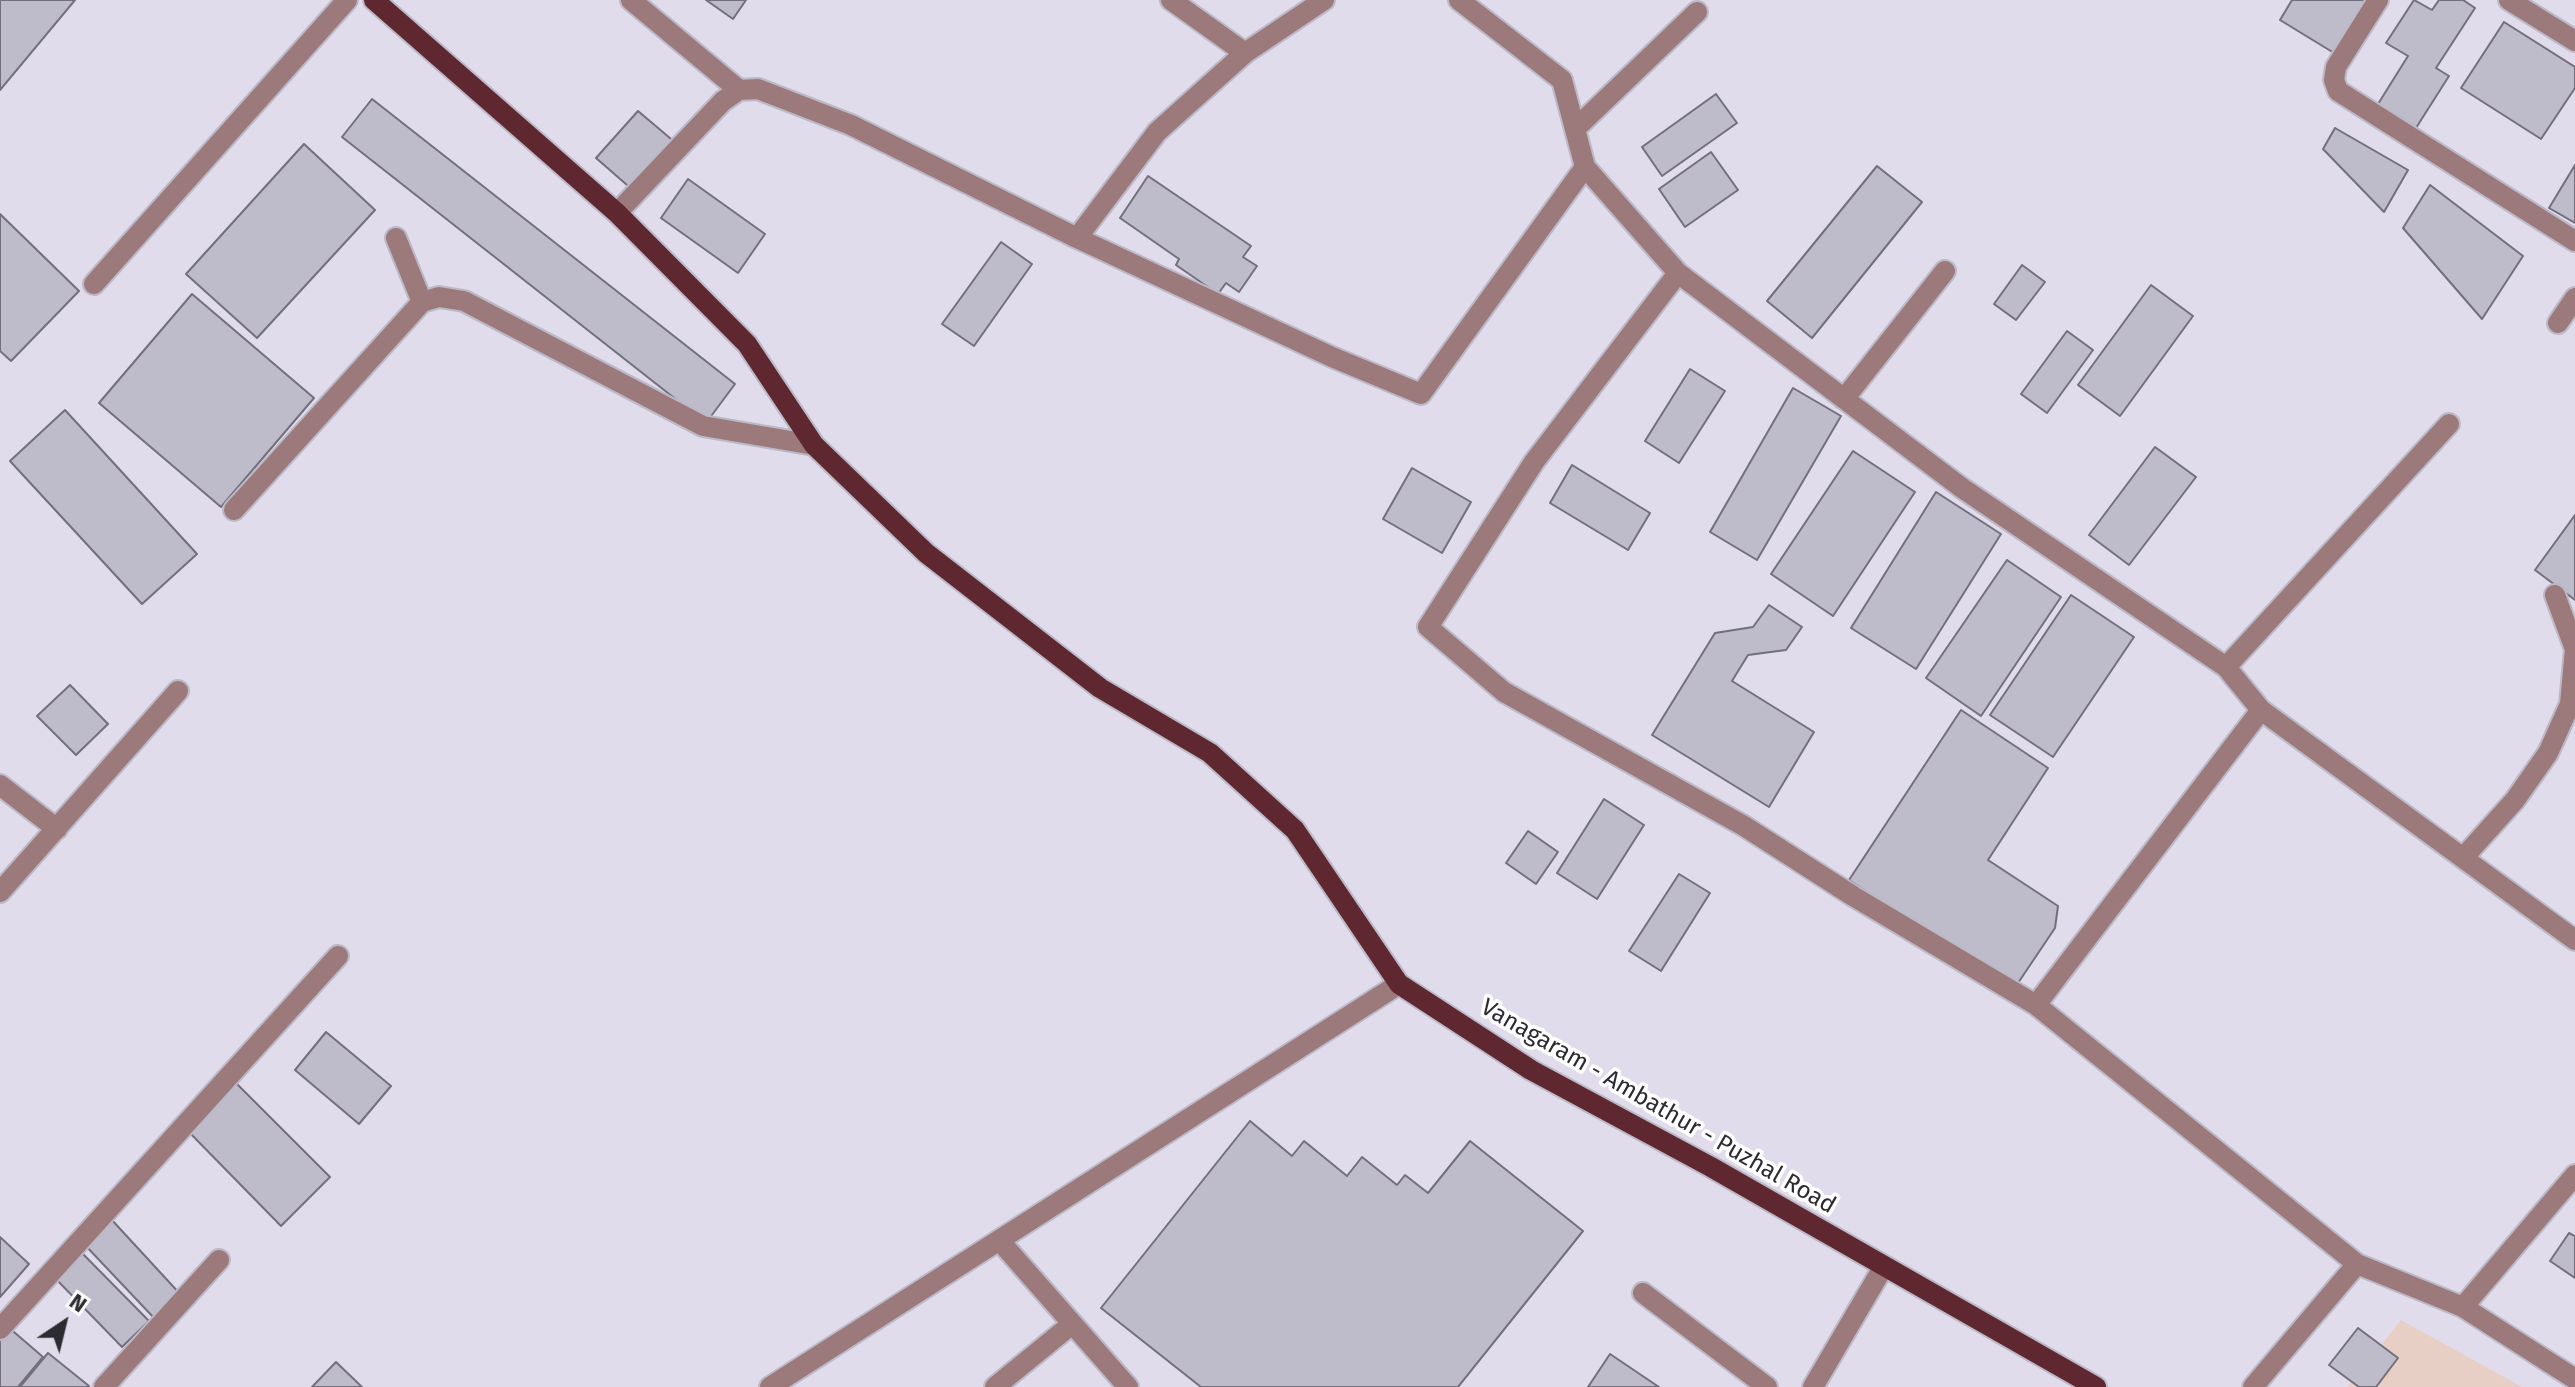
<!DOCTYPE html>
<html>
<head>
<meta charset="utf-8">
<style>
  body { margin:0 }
  #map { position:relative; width:2575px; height:1387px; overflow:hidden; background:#e0dcec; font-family:"Fira Sans",sans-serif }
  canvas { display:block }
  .north { position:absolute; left:24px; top:1283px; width:80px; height:80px; -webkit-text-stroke:6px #fff; paint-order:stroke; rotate:35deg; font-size:22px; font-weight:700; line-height:32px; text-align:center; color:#2c2b31 }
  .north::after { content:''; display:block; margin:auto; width:28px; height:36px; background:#2c2b31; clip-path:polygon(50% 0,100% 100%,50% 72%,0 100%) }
</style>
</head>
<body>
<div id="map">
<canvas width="2575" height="1387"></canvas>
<div class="north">N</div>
</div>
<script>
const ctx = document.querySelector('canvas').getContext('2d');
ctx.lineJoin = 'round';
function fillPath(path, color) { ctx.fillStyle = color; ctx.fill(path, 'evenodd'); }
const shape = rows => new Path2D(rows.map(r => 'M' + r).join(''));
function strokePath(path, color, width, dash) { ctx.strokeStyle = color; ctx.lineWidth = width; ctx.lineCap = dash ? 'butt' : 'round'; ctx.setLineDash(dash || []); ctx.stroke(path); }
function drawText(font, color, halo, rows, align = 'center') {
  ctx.font = font + ' "Fira Sans",sans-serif'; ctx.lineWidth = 7; ctx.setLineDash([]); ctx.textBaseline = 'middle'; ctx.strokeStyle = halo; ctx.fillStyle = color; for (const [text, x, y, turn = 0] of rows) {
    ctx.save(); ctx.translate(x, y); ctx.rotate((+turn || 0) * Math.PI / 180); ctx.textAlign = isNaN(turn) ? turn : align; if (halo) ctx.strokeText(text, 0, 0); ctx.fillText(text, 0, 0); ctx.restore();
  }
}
fillPath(shape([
  [2401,1320,2522,1387,2347,1387]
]), '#e7cfc6');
const building = shape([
  [0,0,75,0,0,90,0,0],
  [706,0,746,0,733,19,706,0],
  [2292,0,2367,0,2334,53,2280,20,2292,0],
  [2414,0,2432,10,2439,0,2463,0,2475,8,2436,68,2449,76,2416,128,2378,104,2408,56,2386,43,2414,0],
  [2504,22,2575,67,2575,88,2541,139,2461,88,2504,22],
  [1716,94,1737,123,1662,176,1642,147,1716,94],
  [372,99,735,384,706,423,342,137,372,99],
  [638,111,677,144,635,192,596,158,638,111],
  [2335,128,2408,170,2384,212,2323,149,2335,128],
  [304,144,375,210,257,338,186,274,304,144],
  [1711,152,1738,190,1685,227,1659,189,1711,152],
  [2575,165,2575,223,2549,208,2575,165],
  [1877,166,1922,202,1812,338,1767,301,1877,166],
  [1148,176,1251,246,1243,257,1257,266,1239,292,1226,283,1218,294,1176,265,1179,259,1120,218,1148,176],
  [688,179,765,234,738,273,661,218,688,179],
  [2430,185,2523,256,2482,319,2403,228,2430,185],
  [0,214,79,291,11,361,0,351,0,214],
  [1001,242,1032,264,974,346,942,324,1001,242],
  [2022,265,2045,282,2016,320,1994,304,2022,265],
  [2151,285,2193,316,2120,416,2078,385,2151,285],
  [192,294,314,398,221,507,99,403,192,294],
  [2067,331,2093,350,2047,413,2021,394,2067,331],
  [1690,369,1725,391,1679,463,1645,441,1690,369],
  [1793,388,1841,416,1757,560,1710,532,1793,388],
  [65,410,197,554,142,604,10,461,65,410],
  [2155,447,2196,477,2129,565,2089,535,2155,447],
  [1853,451,1915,492,1833,616,1771,574,1853,451],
  [1572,465,1650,513,1628,550,1550,503,1572,465],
  [1412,468,1471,502,1442,553,1383,519,1412,468],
  [1936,492,2001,534,1916,669,1851,628,1936,492],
  [2575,515,2575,600,2535,570,2575,515],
  [2007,560,2061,597,1981,716,1926,678,2007,560],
  [2071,595,2134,637,2053,757,1990,715,2071,595],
  [1769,605,1802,627,1786,650,1748,655,1732,681,1814,732,1769,807,1652,735,1715,633,1753,627,1769,605],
  [70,685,108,724,76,755,37,716,70,685],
  [1961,710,2048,768,1988,860,2058,906,2055,928,2014,989,1849,880,1961,710],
  [1604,799,1644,825,1597,899,1557,873,1604,799],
  [1528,831,1558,852,1536,884,1506,863,1528,831],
  [1679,874,1710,893,1661,971,1629,951,1679,874],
  [326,1032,391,1086,359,1124,295,1070,326,1032],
  [233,1080,330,1177,281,1226,185,1128,233,1080],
  [1250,1121,1292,1156,1304,1141,1347,1176,1362,1157,1397,1185,1405,1175,1428,1193,1470,1141,1583,1231,1458,1387,1201,1387,1101,1308,1250,1121],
  [111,1219,181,1295,155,1319,84,1244,111,1219],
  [2569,1233,2575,1236,2575,1278,2550,1261,2569,1233],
  [0,1237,29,1264,0,1297,0,1237],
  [80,1251,149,1321,122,1347,54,1277,80,1251],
  [7,1326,43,1357,18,1387,0,1387,0,1335,7,1326],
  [2358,1328,2398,1358,2376,1387,2359,1387,2329,1365,2358,1328],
  [48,1353,89,1386,88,1387,20,1387,48,1353],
  [1610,1354,1659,1387,1588,1387,1610,1354],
  [336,1362,362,1387,312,1387,336,1362]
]);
fillPath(building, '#bebbca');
strokePath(building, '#736f7d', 2);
const minor = shape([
  [631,0,739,90],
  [1171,0,1245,53],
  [1459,0,1562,80,1585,167,1678,273,1962,488,2226,667,2261,710,2575,940],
  [2378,0,2336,67,2334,80,2338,91,2575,241],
  [2509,0,2575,41],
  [1575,129,1697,12],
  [617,213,723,101,739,90,758,89,851,125,1077,238,1157,132,1245,53,1324,0],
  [396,238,422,302],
  [1077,238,1332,357,1421,394,1585,167],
  [1678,273,1534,462,1428,627,1504,692,1744,826,1853,896,2036,1005],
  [94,284,347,0],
  [2558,323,2575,298],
  [1844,399,1945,271],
  [234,510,422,302,439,297,464,301,703,426,814,445],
  [2226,667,2449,424],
  [2261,710,2036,1005,2357,1264],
  [0,785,57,829],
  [2463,858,2515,800,2548,753,2570,704,2575,649,2555,595],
  [0,892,178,691],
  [999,1240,1128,1387],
  [1643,1293,1767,1387],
  [2463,1307,2575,1379],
  [0,1329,338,956],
  [104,1387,219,1260],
  [770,1387,1399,984],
  [995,1387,1072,1324],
  [1813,1387,1884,1266],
  [2253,1387,2357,1264,2463,1307,2575,1175]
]);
const major = shape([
  [374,0,617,213,747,344,814,445,926,553,1100,688,1210,753,1295,830,1399,984,1531,1070,1711,1167,2096,1387]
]);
strokePath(minor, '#bcb9c7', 24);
strokePath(major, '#bcb9c7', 24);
strokePath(minor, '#9c7a7c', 20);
strokePath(major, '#5f272f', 20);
drawText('24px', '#2c2b31', '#fff', [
  ["Vanagaram - Ambathur - Puzhal Road",1658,1107,30]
]);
</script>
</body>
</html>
